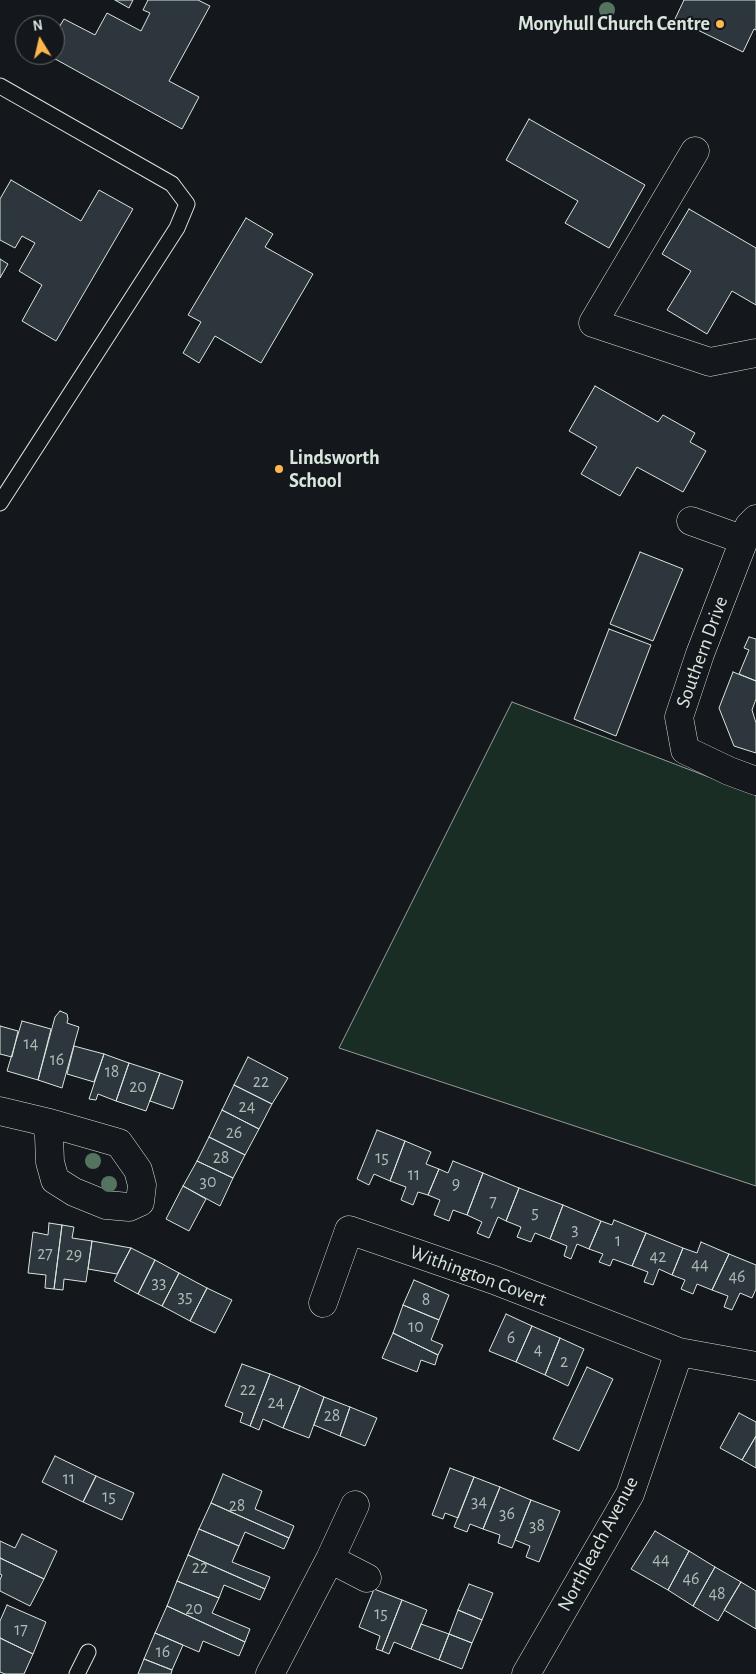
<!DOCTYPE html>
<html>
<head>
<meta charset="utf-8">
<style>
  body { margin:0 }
  #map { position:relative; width:756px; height:1674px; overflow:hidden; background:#14181c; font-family:"Alegreya Sans",sans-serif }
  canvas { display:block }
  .north { position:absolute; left:15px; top:15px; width:50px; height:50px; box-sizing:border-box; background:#14181c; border:1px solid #626a69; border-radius:50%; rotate:351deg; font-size:14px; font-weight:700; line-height:20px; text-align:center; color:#d8e6dc }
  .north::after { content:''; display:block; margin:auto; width:18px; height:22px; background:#ffb74d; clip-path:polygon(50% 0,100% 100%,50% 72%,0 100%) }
</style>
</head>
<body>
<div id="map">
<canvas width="756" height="1674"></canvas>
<div class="north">N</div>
</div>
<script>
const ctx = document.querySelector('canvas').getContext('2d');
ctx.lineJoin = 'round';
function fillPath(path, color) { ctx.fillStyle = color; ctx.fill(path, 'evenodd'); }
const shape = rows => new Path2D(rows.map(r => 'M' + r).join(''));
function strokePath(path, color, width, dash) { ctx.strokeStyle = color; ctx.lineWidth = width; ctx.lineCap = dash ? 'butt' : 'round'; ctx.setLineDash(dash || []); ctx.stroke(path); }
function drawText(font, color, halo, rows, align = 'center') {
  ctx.font = font + ' "Alegreya Sans",sans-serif'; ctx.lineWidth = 4; ctx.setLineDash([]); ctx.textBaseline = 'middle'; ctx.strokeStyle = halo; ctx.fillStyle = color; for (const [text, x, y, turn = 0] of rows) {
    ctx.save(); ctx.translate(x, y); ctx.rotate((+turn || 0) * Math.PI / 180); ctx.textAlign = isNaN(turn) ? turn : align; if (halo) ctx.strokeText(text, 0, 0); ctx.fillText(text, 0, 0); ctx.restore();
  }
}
const green = shape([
  [512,702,756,795,756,1186,339,1048,512,702]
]);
fillPath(green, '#1a2d24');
strokePath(green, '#939e99', 1);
const building = shape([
  [115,0,133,0,129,8,115,0],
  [148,0,198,0,210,6,169,81,199,97,182,129,48,55,55,55,55,34,64,19,95,35,107,13,141,31,150,13,143,10,148,0],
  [684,0,756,0,756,30,754,29,743,52,675,19,684,0],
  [529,119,645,185,609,248,565,223,578,201,506,160,529,119],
  [11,180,81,221,99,190,133,209,56,341,22,321,42,285,19,271,35,243,22,236,15,248,0,240,0,199,11,180],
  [689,209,756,248,756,305,732,291,707,334,667,310,691,271,662,254,689,209],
  [246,218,273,234,265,247,313,274,261,363,215,336,199,363,183,353,201,322,188,315,246,218],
  [0,259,8,264,0,278,0,259],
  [595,386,658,422,663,415,695,433,690,442,706,451,683,492,637,467,620,496,581,474,597,447,569,431,595,386],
  [640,552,683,569,653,641,610,624,640,552],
  [609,629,651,645,616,736,574,719,609,629],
  [749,637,756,639,756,681,739,674,749,650,744,648,749,637],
  [733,672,756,681,756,699,752,710,756,723,756,753,734,746,719,708,733,672],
  [60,1011,67,1014,68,1019,67,1023,79,1027,62,1088,38,1080,55,1017,60,1011],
  [22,1021,51,1029,38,1080,7,1071,22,1021],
  [0,1026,18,1031,12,1057,0,1054,0,1026],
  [74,1046,104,1054,94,1082,67,1074,74,1046],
  [104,1054,129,1063,116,1101,98,1094,96,1100,89,1099,104,1054],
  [248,1057,288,1078,272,1104,234,1085,248,1057],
  [129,1063,160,1073,146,1111,116,1101,129,1063],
  [160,1073,183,1081,173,1109,150,1101,160,1073],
  [234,1085,272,1104,259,1129,222,1110,234,1085],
  [222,1110,259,1129,245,1155,209,1137,222,1110],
  [377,1130,405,1141,390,1181,374,1174,369,1185,357,1179,377,1130],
  [209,1137,245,1155,233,1178,197,1161,209,1137],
  [405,1141,431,1152,426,1164,439,1169,428,1195,418,1192,413,1205,401,1200,406,1187,390,1181,405,1141],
  [197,1161,233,1178,220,1206,183,1186,197,1161],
  [453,1161,483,1173,467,1215,453,1210,449,1221,434,1215,440,1200,428,1195,439,1169,448,1173,453,1161],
  [483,1173,519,1188,506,1221,498,1217,489,1238,477,1233,482,1222,467,1215,483,1173],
  [183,1186,206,1199,189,1231,166,1219,183,1186],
  [519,1188,563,1205,550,1239,535,1233,531,1242,517,1237,521,1227,506,1221,519,1188],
  [563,1205,601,1221,589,1249,577,1244,571,1259,564,1256,567,1246,550,1239,563,1205],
  [614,1220,646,1233,632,1266,613,1259,610,1266,599,1262,603,1254,589,1249,601,1221,612,1225,614,1220],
  [49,1223,62,1225,54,1289,45,1288,46,1275,28,1273,33,1232,48,1235,49,1223],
  [62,1225,74,1227,72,1238,92,1241,86,1282,64,1279,63,1290,54,1289,62,1225],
  [646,1233,683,1248,672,1275,659,1269,653,1285,644,1282,648,1272,632,1266,646,1233],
  [92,1241,131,1248,117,1274,88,1269,92,1241],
  [701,1242,729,1254,712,1290,697,1284,693,1294,681,1289,685,1280,672,1275,683,1248,697,1253,701,1242],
  [131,1248,155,1260,138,1294,114,1281,131,1248],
  [729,1254,756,1265,756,1289,752,1298,740,1293,732,1310,724,1307,728,1296,712,1290,729,1254],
  [155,1260,179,1273,162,1306,138,1294,155,1260],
  [179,1273,207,1288,190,1321,162,1306,179,1273],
  [414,1280,449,1295,439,1320,403,1305,414,1280],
  [207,1288,232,1300,215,1333,190,1321,207,1288],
  [403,1305,439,1320,431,1340,443,1345,438,1355,393,1333,403,1305],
  [506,1314,532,1326,516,1362,489,1351,506,1314],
  [532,1326,560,1338,545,1375,516,1362,532,1326],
  [393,1333,438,1355,435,1365,421,1360,417,1372,382,1358,393,1333],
  [560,1338,584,1349,568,1386,545,1375,560,1338],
  [242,1364,270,1374,250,1426,240,1422,243,1413,225,1406,242,1364],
  [587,1367,613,1379,579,1451,553,1439,587,1367],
  [270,1374,300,1386,283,1428,263,1419,259,1430,250,1426,270,1374],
  [300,1386,324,1397,309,1438,283,1428,300,1386],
  [324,1397,350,1407,340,1436,314,1425,324,1397],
  [350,1407,377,1418,365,1446,340,1436,350,1407],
  [739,1413,756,1422,756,1436,742,1460,720,1448,739,1413],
  [756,1436,756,1468,742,1460,756,1436],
  [55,1456,96,1476,83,1502,42,1482,55,1456],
  [450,1468,474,1477,458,1518,445,1513,443,1519,432,1515,450,1468],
  [223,1474,262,1491,255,1509,294,1526,289,1538,211,1503,223,1474],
  [96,1476,134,1493,122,1520,83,1502,96,1476],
  [474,1477,500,1487,483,1529,470,1524,467,1532,454,1527,474,1477],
  [500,1487,531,1500,512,1548,498,1543,500,1535,483,1529,500,1487],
  [531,1500,560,1511,539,1562,526,1557,530,1546,515,1540,531,1500],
  [211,1503,289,1538,284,1549,245,1532,239,1546,199,1529,211,1503],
  [199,1529,239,1546,232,1562,270,1577,265,1589,188,1555,199,1529],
  [655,1531,689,1551,668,1590,631,1569,655,1531],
  [22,1534,57,1551,44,1579,0,1558,0,1541,15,1548,22,1534],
  [689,1551,715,1567,693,1606,668,1590,689,1551],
  [188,1555,265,1589,260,1600,224,1585,219,1598,177,1581,188,1555],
  [0,1558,44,1579,30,1606,0,1591,0,1580,2,1575,0,1574,0,1558],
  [715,1567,741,1582,718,1621,693,1606,715,1567],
  [177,1581,219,1598,212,1613,250,1629,245,1642,167,1606,177,1581],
  [741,1582,756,1591,756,1629,724,1610,741,1582],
  [469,1584,493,1593,482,1620,458,1610,469,1584],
  [374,1589,402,1600,382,1651,376,1649,380,1636,359,1627,374,1589],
  [402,1600,427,1610,411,1649,394,1642,389,1654,382,1651,402,1600],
  [7,1605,46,1622,33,1654,0,1638,0,1621,7,1605],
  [167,1606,245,1642,239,1656,203,1641,199,1652,155,1633,167,1606],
  [458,1610,482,1620,472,1643,449,1634,458,1610],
  [421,1624,449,1634,439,1660,411,1649,421,1624],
  [155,1633,183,1645,172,1670,144,1659,155,1633],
  [449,1634,472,1643,462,1669,439,1660,449,1634],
  [0,1638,33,1654,24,1674,5,1674,0,1672,0,1638],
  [144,1659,172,1670,171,1674,138,1674,144,1659]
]);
fillPath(building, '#2c363c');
strokePath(building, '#d8e6dc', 1);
const service = shape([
  [0,86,172,184,187,204,177,228,0,503],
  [77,1674,88,1652]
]);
const minor = shape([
  [695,151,593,323,710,362,756,353],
  [756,519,749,526,744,540,700,654,679,717,685,750,729,771,756,781],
  [691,521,744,540],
  [0,1111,46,1122,119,1143,138,1170,142,1185,140,1202,129,1207,106,1205,74,1192,55,1180,50,1162,49,1136,46,1122],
  [323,1303,349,1230,494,1280,679,1352,756,1366],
  [330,1559,367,1578],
  [270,1674,330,1559,355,1505],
  [526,1674,630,1494,679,1352]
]);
strokePath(service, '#d8e6dc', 17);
strokePath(minor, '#d8e6dc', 29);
strokePath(service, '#14181c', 15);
strokePath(minor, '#14181c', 28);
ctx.fillStyle = '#55745f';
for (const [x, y] of [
  [607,10],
  [93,1161],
  [109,1184]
]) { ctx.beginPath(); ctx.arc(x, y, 8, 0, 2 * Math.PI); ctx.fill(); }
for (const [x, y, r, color] of [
  [720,24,5,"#ffb74d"],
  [279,469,5,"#ffb74d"]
]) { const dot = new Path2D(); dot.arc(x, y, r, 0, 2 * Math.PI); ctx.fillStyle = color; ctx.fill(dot); strokePath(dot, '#14181c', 2); }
drawText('18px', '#adbab4', null, [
  ["14",31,1044],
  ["16",57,1060],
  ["18",112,1072],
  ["22",261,1082],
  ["20",138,1087],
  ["24",247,1107],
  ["26",234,1133],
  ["28",221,1158],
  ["15",382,1158],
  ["11",414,1175],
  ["30",208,1182],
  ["9",456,1184],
  ["7",493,1202],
  ["5",535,1213],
  ["3",575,1230],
  ["1",618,1241],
  ["27",45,1254],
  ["29",74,1255],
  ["42",658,1257],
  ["44",700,1265],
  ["46",737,1277],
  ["33",159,1283],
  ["35",185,1297],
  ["8",426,1300],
  ["10",416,1327],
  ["6",511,1338],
  ["4",538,1350],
  ["2",564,1362],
  ["22",248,1390],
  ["24",276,1403],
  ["28",332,1416],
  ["11",69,1479],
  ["15",109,1497],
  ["34",479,1502],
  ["28",237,1506],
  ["36",507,1514],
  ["38",537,1526],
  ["44",661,1560],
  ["22",200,1568],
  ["46",691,1579],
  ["48",717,1594],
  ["20",194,1609],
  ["15",381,1614],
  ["17",21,1630],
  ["16",163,1652]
]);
drawText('bold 20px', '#d8e6dc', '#14181c', [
  ["Monyhull Church Centre",710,24],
  ["Lindsworth",289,458,"left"],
  ["School",289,481,"left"]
], 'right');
drawText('20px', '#d8e6dc', '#14181c', [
  ["Southern Drive",702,652,-70],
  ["Withington Covert",478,1276,20],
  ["Northleach Avenue",598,1544,-62]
]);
</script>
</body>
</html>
